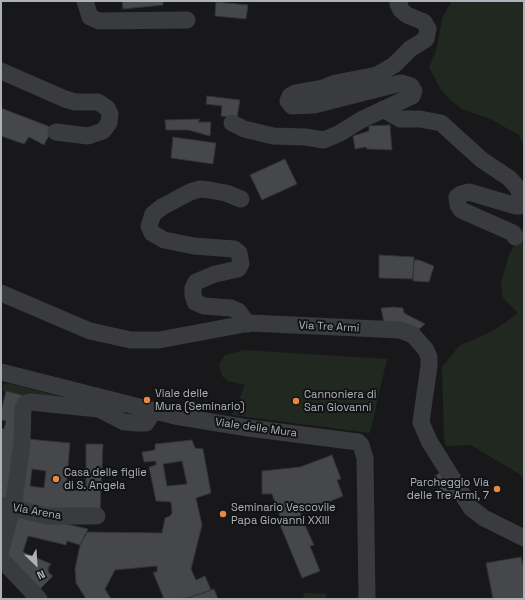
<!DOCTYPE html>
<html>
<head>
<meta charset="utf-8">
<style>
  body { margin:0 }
  #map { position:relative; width:525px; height:600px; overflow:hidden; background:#18181a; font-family:"Space Grotesk",sans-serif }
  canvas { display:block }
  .frame { position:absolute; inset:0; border:2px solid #abb3b9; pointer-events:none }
  .north { position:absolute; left:16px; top:544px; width:40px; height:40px; -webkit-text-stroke:3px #131315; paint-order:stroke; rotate:155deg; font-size:11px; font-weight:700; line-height:16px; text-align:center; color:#abb3b9 }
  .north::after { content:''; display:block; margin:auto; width:14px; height:18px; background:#abb3b9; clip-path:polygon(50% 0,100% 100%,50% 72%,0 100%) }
</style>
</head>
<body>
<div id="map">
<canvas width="525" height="600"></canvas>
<div class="frame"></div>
<div class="north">N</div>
</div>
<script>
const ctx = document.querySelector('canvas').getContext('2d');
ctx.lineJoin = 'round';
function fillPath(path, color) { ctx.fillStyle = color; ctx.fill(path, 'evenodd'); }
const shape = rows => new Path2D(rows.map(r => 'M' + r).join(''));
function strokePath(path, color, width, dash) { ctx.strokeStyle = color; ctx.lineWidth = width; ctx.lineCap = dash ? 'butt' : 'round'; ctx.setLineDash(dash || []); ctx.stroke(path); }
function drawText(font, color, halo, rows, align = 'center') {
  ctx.font = font + ' "Space Grotesk",sans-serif'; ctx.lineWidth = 4; ctx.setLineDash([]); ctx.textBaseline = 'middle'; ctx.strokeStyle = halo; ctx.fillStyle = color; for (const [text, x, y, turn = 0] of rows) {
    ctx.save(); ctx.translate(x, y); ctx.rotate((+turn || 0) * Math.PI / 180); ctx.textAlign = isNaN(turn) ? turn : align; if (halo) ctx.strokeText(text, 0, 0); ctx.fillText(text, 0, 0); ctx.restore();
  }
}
fillPath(shape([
  [452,1,524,1,524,146,519,135,490,119,462,109,450,100,440,88,429,67,436,51,443,16],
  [524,225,524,477,471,445,446,446,444,437,442,367,459,346,493,331,518,313,503,298,501,282,509,255],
  [244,350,387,359,370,433,232,415,245,385,228,381,222,376,219,365,225,355],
  [8,383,87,403,23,395,1,390,4,384],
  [304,593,326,594,326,599,303,599]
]), '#212820');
const building = shape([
  [122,1,163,1,163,5,123,9,122,1],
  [216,2,248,5,246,19,215,16,216,2],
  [207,96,240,100,237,118,221,116,222,106,206,104,207,96],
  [1,108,53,128,44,145,29,137,24,144,1,136,1,108],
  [200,119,198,122,211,122,210,136,188,130,166,130,165,120,200,119],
  [390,125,392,150,367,149,366,147,355,149,353,136,369,131,369,126,390,125],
  [173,137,216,143,213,164,171,158,173,137],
  [285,159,297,184,262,200,250,175,285,159],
  [379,255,414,257,413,279,379,278,379,255],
  [414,260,419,260,434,266,429,282,413,281,414,260],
  [394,307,403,308,404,313,425,324,417,331,384,323,381,308,394,307],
  [6,391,22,395,9,502,1,499,1,428,4,429,6,421,1,420,1,411,6,391],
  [28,439,70,443,66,490,86,491,86,444,103,444,100,512,28,508,17,503,28,439],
  [32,469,46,471,44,488,30,486,32,469],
  [192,440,195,448,203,449,211,493,196,498,202,525,191,569,196,580,205,576,211,590,188,598,164,599,153,572,157,572,157,566,115,570,105,589,111,599,86,599,76,583,75,569,80,545,87,532,162,533,165,518,170,516,172,513,171,502,156,501,149,467,156,465,156,461,144,462,142,452,155,450,155,444,192,440],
  [182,461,187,484,167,486,163,464,182,461],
  [332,455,341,479,337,480,343,496,300,514,314,545,310,546,320,571,302,578,278,520,281,519,272,494,262,494,262,471,300,467,332,455],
  [445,470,460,494,448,501,433,477,445,470],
  [14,512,88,529,80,545,67,541,66,545,28,536,23,552,51,564,48,568,49,573,53,576,36,593,3,559,14,512],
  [521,557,524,569,524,599,493,599,486,563,521,557],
  [214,589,218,599,182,599,188,598,214,589]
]);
fillPath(building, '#45474a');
strokePath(building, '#323336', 1);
strokePath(shape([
  [85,1,90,17,99,21,187,20],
  [1,71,65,99,75,102,98,102,107,108,110,114,109,123,103,131,88,136,56,132],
  [383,109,400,119,420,119,441,123,482,160,509,178,518,188,522,202,520,206,516,206,469,192,461,194,457,197,458,205,461,210,513,233,515,237],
  [232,123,244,129,273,136,305,137,324,140,340,133,361,120,412,96,414,91,411,86,401,83,314,105,292,106,288,101,290,96,295,93,323,88,336,83,377,75,394,65,410,49,426,39,428,29,424,22,407,15,401,10,398,4,400,1],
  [241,199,226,193,209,190,200,189,190,192,162,207,153,214,149,226,152,233,164,240,194,246,234,249,239,253,241,264,238,269,215,274,196,282,193,288,193,295,195,302,204,306,231,308,238,311,248,324],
  [1,293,90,331,131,340,159,340,250,323,400,330,413,335,426,350,429,357,429,366,421,422,429,441,471,508,484,518,524,538],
  [1,372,175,416,248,428,358,442,361,445,365,458,367,599],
  [1,505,47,516,97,516],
  [1,550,14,500,22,444,23,408,26,403,30,402,99,409,124,422,137,423,146,423,154,410],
  [1,559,39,599]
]), '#393b3f', 17);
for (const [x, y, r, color] of [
  [147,400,4,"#e78943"],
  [296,401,4,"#e78943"],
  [56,479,4,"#e78943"],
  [497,489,4,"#e78943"],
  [223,514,4,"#e78943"]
]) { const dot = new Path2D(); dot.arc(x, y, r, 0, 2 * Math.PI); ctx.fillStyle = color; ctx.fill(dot); strokePath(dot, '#131315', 1.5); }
drawText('11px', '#abb3b9', '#131315', [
  ["Via Tre Armi",329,327,3],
  ["Viale delle Mura",256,428,8],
  ["Via Arena",37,512,10]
]);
drawText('11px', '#abb3b9', '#131315', [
  ["Viale delle",155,394],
  ["Mura (Seminario)",155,407],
  ["Cannoniera di",304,395],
  ["San Giovanni",304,408],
  ["Casa delle figlie",64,473],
  ["di S. Angela",64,486],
  ["Parcheggio Via",489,483,"right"],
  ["delle Tre Armi, 7",489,496,"right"],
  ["Seminario Vescovile",231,508],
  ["Papa Giovanni XXIII",231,521]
], 'left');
</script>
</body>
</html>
